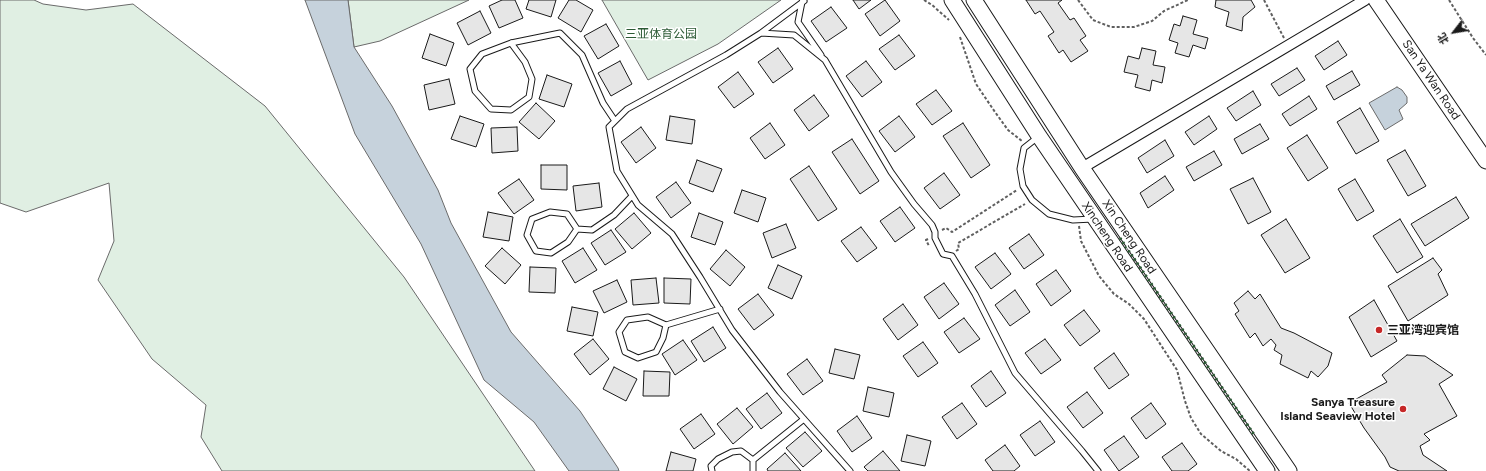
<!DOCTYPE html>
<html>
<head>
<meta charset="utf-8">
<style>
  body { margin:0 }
  #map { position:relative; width:1486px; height:471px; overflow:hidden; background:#fff; font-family:Figtree,"Noto Sans SC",sans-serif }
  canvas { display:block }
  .north { position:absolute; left:1434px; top:12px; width:40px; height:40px; -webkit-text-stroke:3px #fff; paint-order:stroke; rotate:239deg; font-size:11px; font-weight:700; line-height:16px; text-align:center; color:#1a1a1a }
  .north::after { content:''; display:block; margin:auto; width:14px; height:18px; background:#1a1a1a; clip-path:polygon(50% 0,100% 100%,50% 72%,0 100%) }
</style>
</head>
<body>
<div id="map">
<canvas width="1486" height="471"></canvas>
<div class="north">北</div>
</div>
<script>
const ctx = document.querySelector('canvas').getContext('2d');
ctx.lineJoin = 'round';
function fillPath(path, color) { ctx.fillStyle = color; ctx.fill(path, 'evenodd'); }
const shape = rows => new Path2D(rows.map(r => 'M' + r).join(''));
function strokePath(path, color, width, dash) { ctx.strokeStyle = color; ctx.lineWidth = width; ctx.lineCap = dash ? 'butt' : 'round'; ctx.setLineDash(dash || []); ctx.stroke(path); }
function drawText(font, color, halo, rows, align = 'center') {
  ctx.font = font + ' Figtree,"Noto Sans SC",sans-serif'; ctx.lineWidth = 3; ctx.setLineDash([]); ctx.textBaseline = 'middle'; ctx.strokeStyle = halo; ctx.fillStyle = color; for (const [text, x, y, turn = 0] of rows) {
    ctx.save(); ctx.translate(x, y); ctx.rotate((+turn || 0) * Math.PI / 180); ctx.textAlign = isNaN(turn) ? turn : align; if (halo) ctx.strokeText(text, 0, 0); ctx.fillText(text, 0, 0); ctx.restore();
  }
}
const green = shape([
  [0,0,34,0,43,4,86,10,133,4,265,106,404,277,535,471,222,471,201,437,206,405,152,359,98,280,114,241,109,183,26,212,0,203,0,0],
  [348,0,469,0,380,41,354,47,348,0],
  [602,0,781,0,718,44,648,80,602,0]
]);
fillPath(green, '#e0efe3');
strokePath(green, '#6a6a6a', 1);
const water = shape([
  [305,0,348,0,354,47,392,106,438,190,451,223,511,332,580,411,618,468,619,471,569,471,534,422,484,380,421,244,355,134,305,0],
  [1397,87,1402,90,1407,97,1407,103,1399,110,1403,119,1385,130,1369,103,1397,87]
]);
fillPath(water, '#c6d2dc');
strokePath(water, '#6a6a6a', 1);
const building = shape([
  [502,0,515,0,523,18,499,28,489,6,502,0],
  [529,0,556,0,551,17,526,9,529,0],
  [569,0,576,0,593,10,581,32,558,18,569,0],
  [853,0,871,0,859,9,853,0],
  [885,0,900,21,880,36,865,14,885,0],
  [1026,0,1062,0,1058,3,1070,20,1074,18,1086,36,1080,40,1088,51,1071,62,1063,50,1059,53,1048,36,1054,32,1040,11,1035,14,1026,0],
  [1216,0,1251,0,1255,7,1243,17,1242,31,1226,26,1229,12,1215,7,1216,0],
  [831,7,847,28,826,42,811,21,831,7],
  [480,11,491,33,468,45,457,23,480,11],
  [1183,16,1197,20,1193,34,1208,38,1205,49,1193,45,1189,57,1175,53,1178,43,1169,40,1174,24,1180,26,1183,16],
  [606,24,619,46,598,59,584,36,606,24],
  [430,34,454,43,446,66,422,58,430,34],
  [899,35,915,56,895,70,879,49,899,35],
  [1338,41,1347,55,1324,70,1315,56,1338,41],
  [778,48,793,69,773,83,758,62,778,48],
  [1142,48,1156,51,1153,65,1165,67,1162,83,1152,80,1150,91,1135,87,1138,75,1124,72,1128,56,1139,59,1142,48],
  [620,61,632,84,611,96,598,73,620,61],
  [866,61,882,82,862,97,846,76,866,61],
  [1297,68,1305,80,1279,96,1271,84,1297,68],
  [1352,71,1360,85,1334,100,1326,86,1352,71],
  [738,72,754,94,734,108,718,87,738,72],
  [547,75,572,84,564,107,539,99,547,75],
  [449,79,455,104,429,110,424,85,449,79],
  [936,90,952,111,932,125,916,104,936,90],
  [1253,91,1261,105,1236,121,1227,108,1253,91],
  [814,95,829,116,809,131,794,110,814,95],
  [1309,96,1317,109,1290,126,1282,114,1309,96],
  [536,103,555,121,539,139,519,122,536,103],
  [1360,108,1379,141,1356,154,1337,122,1360,108],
  [460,116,484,124,476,147,451,139,460,116],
  [670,116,695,120,692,144,666,140,670,116],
  [899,116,915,137,895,152,879,131,899,116],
  [1209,116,1217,129,1194,145,1185,132,1209,116],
  [770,123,785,145,765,159,750,138,770,123],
  [963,123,990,165,971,178,943,136,963,123],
  [1260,124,1269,139,1242,154,1234,139,1260,124],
  [517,127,518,151,492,153,491,128,517,127],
  [641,127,656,148,636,163,621,142,641,127],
  [1307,135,1328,168,1308,181,1287,148,1307,135],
  [852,139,879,181,860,194,832,152,852,139],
  [1165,140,1174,156,1147,173,1138,158,1165,140],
  [1405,150,1426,186,1408,196,1387,160,1405,150],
  [1214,151,1222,165,1194,181,1186,167,1214,151],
  [697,160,722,169,713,192,689,183,697,160],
  [541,165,567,165,567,190,541,189,541,165],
  [809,166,837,209,818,221,790,179,809,166],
  [944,173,960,195,940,209,924,188,944,173],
  [1165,176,1174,190,1148,208,1140,193,1165,176],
  [1253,178,1271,212,1248,224,1230,189,1253,178],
  [519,179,534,200,514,214,498,193,519,179],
  [1355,179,1374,211,1357,221,1338,189,1355,179],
  [676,182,691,203,671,218,656,197,676,182],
  [599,183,602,207,576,211,573,186,599,183],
  [742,190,766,198,758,222,734,213,742,190],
  [1456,197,1469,218,1425,246,1411,224,1456,197],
  [900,207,915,228,895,242,880,221,900,207],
  [488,212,513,217,509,241,483,237,488,212],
  [634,213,651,233,632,249,615,229,634,213],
  [699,213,723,222,715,245,691,237,699,213],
  [1286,219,1310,258,1285,273,1261,235,1286,219],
  [1400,219,1423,257,1397,273,1373,236,1400,219],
  [786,224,796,248,772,258,763,233,786,224],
  [861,227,877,248,857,262,841,241,861,227],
  [611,230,626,252,605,265,591,243,611,230],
  [1029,234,1044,255,1024,269,1009,248,1029,234],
  [502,248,521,265,505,284,485,266,502,248],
  [583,248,597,270,575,283,562,261,583,248],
  [726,250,745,267,730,286,710,269,726,250],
  [995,253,1011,274,991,289,975,267,995,253],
  [1433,258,1442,270,1438,274,1448,295,1408,321,1388,286,1433,258],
  [778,265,802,276,792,299,768,288,778,265],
  [530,267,556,268,555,293,529,292,530,267],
  [1056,270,1071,291,1051,306,1036,284,1056,270],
  [656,278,659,303,633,305,631,280,656,278],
  [664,278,691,279,690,304,664,303,664,278],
  [617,280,627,302,604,313,593,291,617,280],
  [944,283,959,304,939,319,924,297,944,283],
  [1015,290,1030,312,1010,326,995,305,1015,290],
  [1248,291,1255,299,1260,294,1281,328,1294,333,1332,353,1328,366,1318,377,1311,371,1308,378,1280,364,1282,355,1274,350,1276,345,1271,339,1263,346,1255,333,1250,338,1235,314,1239,311,1234,303,1248,291],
  [758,294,774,315,754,330,738,309,758,294],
  [1374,300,1397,341,1371,357,1349,317,1374,300],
  [903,304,918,325,898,340,883,319,903,304],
  [572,307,598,312,593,336,567,331,572,307],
  [1084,310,1100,331,1080,346,1064,325,1084,310],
  [964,318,980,339,959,353,944,332,964,318],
  [713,327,726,348,704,362,691,341,713,327],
  [593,339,609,359,590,375,574,354,593,339],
  [1045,339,1061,360,1041,374,1025,353,1045,339],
  [683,340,697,360,675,375,662,354,683,340],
  [923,342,938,363,918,377,903,356,923,342],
  [835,349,860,355,854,379,829,373,835,349],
  [1114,353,1129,375,1109,389,1094,368,1114,353],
  [1407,355,1425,356,1453,375,1439,384,1457,416,1424,434,1430,440,1420,446,1423,455,1447,471,1399,471,1390,467,1385,457,1364,428,1349,403,1387,382,1382,375,1407,355],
  [807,359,823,381,803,395,787,374,807,359],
  [614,367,637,379,626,401,603,389,614,367],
  [644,371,670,372,669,396,643,396,644,371],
  [991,371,1006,393,986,407,971,386,991,371],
  [868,387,894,393,889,417,863,411,868,387],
  [1087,392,1103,413,1083,428,1067,407,1087,392],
  [767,393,782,413,761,429,746,409,767,393],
  [962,403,977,424,957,439,942,417,962,403],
  [1151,403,1166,424,1146,439,1131,418,1151,403],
  [737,408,753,427,733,444,717,424,737,408],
  [701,414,715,434,694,449,680,429,701,414],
  [857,416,872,438,852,452,837,431,857,416],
  [1040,421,1055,442,1035,456,1020,435,1040,421],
  [805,432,822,451,803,467,786,448,805,432],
  [907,435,931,441,925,466,901,461,907,435],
  [1124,436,1139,457,1119,471,1104,450,1124,436],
  [1182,443,1197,464,1188,471,1172,471,1162,457,1182,443],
  [1005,445,1020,466,1014,471,993,471,985,460,1005,445],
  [883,451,900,471,868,471,864,467,883,451],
  [671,452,696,459,693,471,666,471,671,452],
  [785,453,801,471,768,471,767,469,785,453]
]);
fillPath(building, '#e6e6e6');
strokePath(building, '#1a1a1a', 1);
const service = shape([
  [802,2,798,22,821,55],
  [761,33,804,1],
  [511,43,525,62,532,79,529,97,511,110,491,109,475,91,470,69,482,54,511,43,560,33,582,55,603,103,615,121],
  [1038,137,1024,148,1020,169,1023,186,1032,200,1049,214,1073,220,1093,219],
  [577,229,568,242,551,253,536,251,527,235,532,219,550,212,567,214,577,229,592,230,614,215,632,196],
  [666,325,663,338,656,352,638,358,625,352,619,332,627,320,648,317,666,325,720,309],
  [712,471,711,466,718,459,732,452,741,451,753,460],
  [753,471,753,460,804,419],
  [850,471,780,392,732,330,700,277,672,234,638,205,617,171,609,127,627,109,726,55,761,33,794,35,825,60,891,172,914,204,932,225,935,232,935,238,943,254,952,256,975,294,1015,373,1082,451,1098,471]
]);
const minor = shape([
  [1082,168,1365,0]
]);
const primary = shape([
  [952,0,1039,136,1267,471],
  [974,0,1082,168,1289,471],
  [1376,0,1486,161]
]);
strokePath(service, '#1a1a1a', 7);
strokePath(minor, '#1a1a1a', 12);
strokePath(primary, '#1a1a1a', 17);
strokePath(shape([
  [924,0,932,5,949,20],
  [1078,0,1093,20,1111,27,1134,27,1152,21,1164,11,1188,0],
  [1264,0,1284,38],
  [1449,0,1473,38,1486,55],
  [960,37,976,84,995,112,1008,130,1022,141],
  [1079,226,1081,241,1099,276,1114,294,1129,304,1144,319,1177,370,1185,401,1191,418,1201,434,1221,451,1236,459,1250,471],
  [942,230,946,228,952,232,1017,190],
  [928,239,926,240,929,246],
  [956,251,959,249,958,243,1025,204]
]), '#5f5f5f', 2, [3, 2]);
strokePath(service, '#fff', 5);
strokePath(minor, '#fff', 10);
strokePath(primary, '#fff', 15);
strokePath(shape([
  [1120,238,1255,436]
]), '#2b5a34', 3, [2, 3]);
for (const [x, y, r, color] of [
  [1379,330,4,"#c62828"],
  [1403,409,4,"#c62828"]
]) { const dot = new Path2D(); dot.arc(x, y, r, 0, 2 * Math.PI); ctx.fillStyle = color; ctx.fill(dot); strokePath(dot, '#fff', 1.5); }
drawText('12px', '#2b5a34', '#fff', [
  ["三亚体育公园",661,34]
]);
drawText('12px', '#1a1a1a', '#fff', [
  ["San Ya Wan Road",1431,80,56],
  ["Xincheng Road",1107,237,56],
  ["Xin Cheng Road",1129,237,56]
]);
drawText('bold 12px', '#1a1a1a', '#fff', [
  ["三亚湾迎宾馆",1387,330],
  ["Sanya Treasure",1395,402,"right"],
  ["Island Seaview Hotel",1395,416,"right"]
], 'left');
</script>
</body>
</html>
